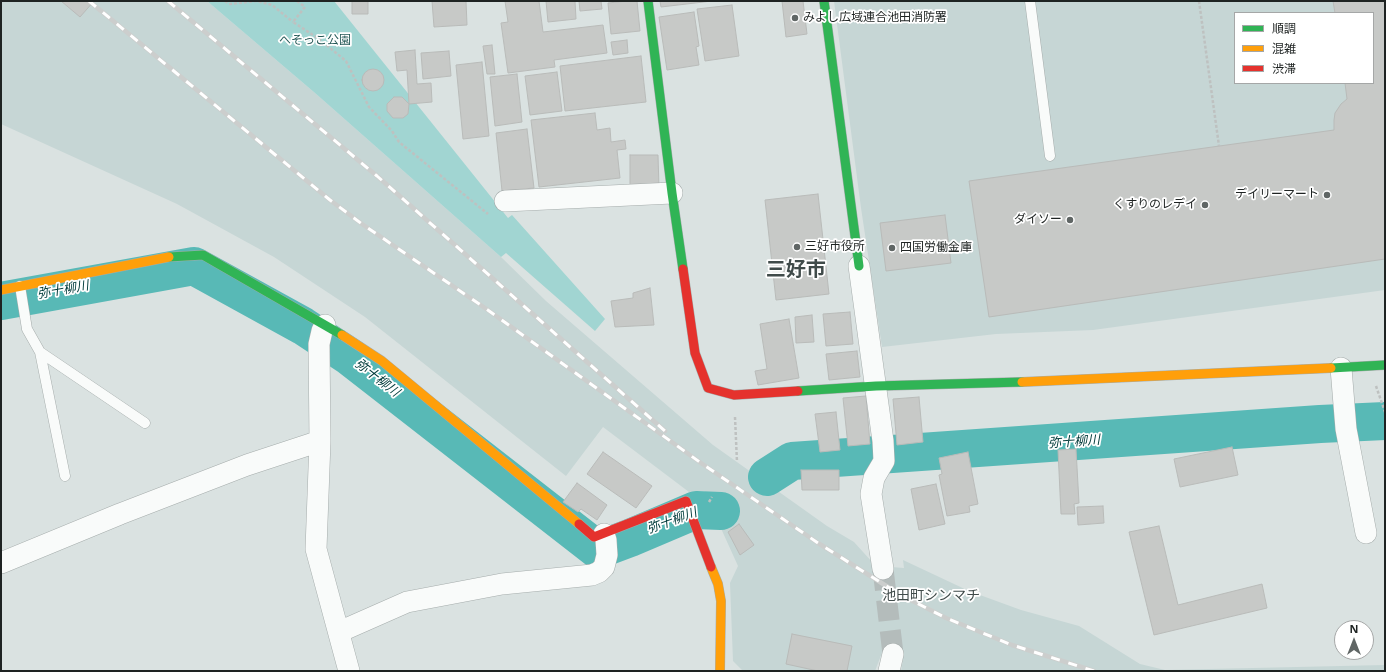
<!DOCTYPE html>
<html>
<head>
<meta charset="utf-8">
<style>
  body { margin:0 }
  #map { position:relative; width:1386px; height:672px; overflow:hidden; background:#dae2e1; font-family:"Noto Sans","Noto Sans JP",sans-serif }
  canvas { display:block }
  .frame { position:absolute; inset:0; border:2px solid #1e2322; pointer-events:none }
  .legend { position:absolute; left:1234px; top:12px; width:140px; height:72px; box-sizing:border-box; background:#fff; border:1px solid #a5a7a7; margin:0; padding:5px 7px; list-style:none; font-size:12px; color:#1e2322 }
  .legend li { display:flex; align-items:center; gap:8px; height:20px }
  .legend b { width:20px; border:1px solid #a5a7a7 }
  .north { position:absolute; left:1334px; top:620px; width:40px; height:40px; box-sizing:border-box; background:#fff; border:1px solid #a5a7a7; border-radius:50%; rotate:0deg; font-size:11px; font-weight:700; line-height:16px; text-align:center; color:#1e2322 }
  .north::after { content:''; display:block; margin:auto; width:14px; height:18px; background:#606665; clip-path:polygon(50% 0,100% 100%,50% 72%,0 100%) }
</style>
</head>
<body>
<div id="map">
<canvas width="1386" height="672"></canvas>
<div class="frame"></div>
<ul class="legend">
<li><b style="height:5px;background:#30b455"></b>順調</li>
<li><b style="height:5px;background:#ff9f0a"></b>混雑</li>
<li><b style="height:5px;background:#e5322d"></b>渋滞</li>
</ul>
<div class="north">N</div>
</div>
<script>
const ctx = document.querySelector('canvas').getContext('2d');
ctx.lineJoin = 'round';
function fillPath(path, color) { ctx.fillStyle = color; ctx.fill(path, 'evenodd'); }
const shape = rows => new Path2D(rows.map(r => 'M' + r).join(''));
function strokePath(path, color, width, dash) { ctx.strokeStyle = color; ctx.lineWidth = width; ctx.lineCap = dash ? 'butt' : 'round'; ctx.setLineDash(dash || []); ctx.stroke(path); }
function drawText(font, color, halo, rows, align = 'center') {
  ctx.font = font + ' "Noto Sans","Noto Sans JP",sans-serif'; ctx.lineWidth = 3.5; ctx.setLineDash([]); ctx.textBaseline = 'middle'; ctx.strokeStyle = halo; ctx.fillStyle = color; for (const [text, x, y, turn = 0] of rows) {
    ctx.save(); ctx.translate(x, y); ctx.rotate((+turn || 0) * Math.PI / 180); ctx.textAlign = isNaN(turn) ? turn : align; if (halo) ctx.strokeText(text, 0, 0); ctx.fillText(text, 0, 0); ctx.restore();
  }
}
fillPath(shape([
  [1,1,207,1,315,93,501,257,546,301,713,445,827,526,854,542,873,563,891,567,904,568,903,560,969,591,1021,610,1079,626,1140,664,1165,670,1385,665,1385,671,901,671,903,659,883,650,875,671,743,671,733,661,730,583,738,566,719,524,728,517,716,500,704,491,689,492,603,427,566,476,365,317,274,257,177,204,1,124],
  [834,1,1385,1,1385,290,1093,330,996,334,882,347,861,208],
  [1235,13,1373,13,1373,83,1235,83]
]), '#c6d6d5');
fillPath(shape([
  [207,1,334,1,508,218,512,215,605,319,595,331,506,253,501,257,315,93]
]), '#a1d5d2');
strokePath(shape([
  [1,301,194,266,303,326,350,357,598,550,630,538,696,510,721,511],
  [767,477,792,461,1320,424,1385,421]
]), '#58b9b6', 38);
const building = shape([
  [61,1,94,1,80,17,61,1],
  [352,1,368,1,368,14,352,14,352,1],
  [432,1,466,1,467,25,434,27,432,1],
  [505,1,539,1,543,32,603,25,607,53,554,60,555,67,508,73,501,23,508,22,505,1],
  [546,1,575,1,576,19,548,22,546,1],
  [579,1,601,1,602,9,580,11,579,1],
  [627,1,637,1,640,31,611,34,608,3,627,1],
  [660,1,712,1,661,7,660,1],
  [782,1,803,1,807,34,786,37,782,1],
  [1333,1,1385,1,1385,259,989,317,969,181,1334,130,1334,120,1335,113,1341,104,1347,99,1345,83,1373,83,1373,13,1335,13,1333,1],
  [732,5,739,56,705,61,697,9,732,5],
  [694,12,699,46,696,47,699,65,667,70,659,17,694,12],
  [627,40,628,53,613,55,611,42,627,40],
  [492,45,495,74,487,74,483,46,492,45],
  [415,50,417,84,431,83,432,102,409,104,407,70,397,71,395,52,415,50],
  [449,51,451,76,423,79,421,53,449,51],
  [641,56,646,102,565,111,560,66,641,56],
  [482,62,489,136,463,139,456,65,482,62],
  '362 80a11 11 0 1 1 22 0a11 11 0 1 1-22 0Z',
  [557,72,562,111,530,115,525,76,557,72],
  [517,74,522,122,495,126,490,77,517,74],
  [394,97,402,97,409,104,408,114,403,118,393,118,387,111,387,104,394,97],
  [595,113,597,130,610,128,611,142,625,140,626,149,617,150,620,178,539,187,531,120,595,113],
  [527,129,534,188,502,191,496,133,527,129],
  [630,155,658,155,659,188,630,188,630,155],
  [818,194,829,294,776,300,765,200,818,194],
  [945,215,951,263,886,271,880,223,945,215],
  [650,288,654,325,615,327,611,301,633,298,633,293,650,288],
  [850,312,853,344,826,346,823,314,850,312],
  [812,315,814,342,796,343,795,317,812,315],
  [789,319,799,378,758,385,755,371,767,369,760,324,789,319],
  [857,351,860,377,829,380,826,354,857,351],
  [866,396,870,444,848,446,843,398,866,396],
  [919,397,923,442,897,445,893,399,919,397],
  [836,412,840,450,820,452,815,414,836,412],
  [1232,447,1238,475,1180,487,1174,459,1232,447],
  [1076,449,1079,503,1074,504,1075,514,1061,514,1058,450,1076,449],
  [603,452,652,486,636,508,587,474,603,452],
  [968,452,978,504,969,506,970,512,947,516,939,475,942,474,939,458,968,452],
  [801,470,839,470,839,490,802,490,801,470],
  [577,483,607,505,597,520,581,509,578,512,563,502,577,483],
  [936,484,945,524,919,530,911,489,936,484],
  [1103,506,1104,523,1078,525,1077,507,1103,506],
  [739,524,754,545,740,555,728,532,739,524],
  [1159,526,1178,605,1262,584,1267,608,1154,635,1129,532,1159,526],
  [792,634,852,646,847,671,818,671,786,664,792,634]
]);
fillPath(building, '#c7c9c7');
strokePath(building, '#b9bbb9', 1);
strokePath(shape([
  [883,569,893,654]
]), '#b4bcbb', 21, [21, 10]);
const lane = shape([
  [1030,1,1050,156],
  [20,286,27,329,40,352,145,423],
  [40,352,65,476]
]);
const street = shape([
  [505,201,672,193],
  [859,266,883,441,884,461,874,478,871,494,883,569],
  [325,325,322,331,319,344,320,441,316,549,349,671],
  [1341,368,1346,429,1366,533],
  [1,563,120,514,247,465,320,441],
  [339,632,407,602,502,584,592,575,599,572,604,567,607,555,606,540,604,534],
  [889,671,893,654]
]);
const fast = shape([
  [648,1,672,193,683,269],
  [824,1,859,266],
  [169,257,203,255,342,335],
  [1331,368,1385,365],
  [798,391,876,386,1022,382]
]);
const slow = shape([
  [1,290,169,257],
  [342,335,382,361,579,524],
  [1022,382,1331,368],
  [711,567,718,584,721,601,720,671]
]);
const jam = shape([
  [683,269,695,353,708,388,734,395,798,391],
  [579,524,594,537,686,501,711,567]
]);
strokePath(lane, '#a5acab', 11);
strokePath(street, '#a5acab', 22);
strokePath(fast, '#a5acab', 10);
strokePath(slow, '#a5acab', 10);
strokePath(jam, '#a5acab', 10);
strokePath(shape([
  [225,1,229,4,257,1,272,5,293,22],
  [297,1,305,7,293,22,319,39,346,61,369,107,392,131,399,142,488,214],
  [1199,1,1219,146],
  [1376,386,1385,412],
  [735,417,737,462],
  [709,502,712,497]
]), '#bec1c0', 2.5, [3, 2]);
strokePath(lane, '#f9fbfa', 10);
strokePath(street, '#f9fbfa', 21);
strokePath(fast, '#30b455', 9);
strokePath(slow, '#ff9f0a', 9);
strokePath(jam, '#e5322d', 9);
const rail = shape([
  [89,1,330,200,362,224,485,308,701,463,818,543,899,594,946,618,1012,645,1094,671],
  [168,1,377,176,665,431]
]);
strokePath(rail, '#cccecd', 4.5);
strokePath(rail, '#fff', 3, [9]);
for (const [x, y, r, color] of [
  [795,18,4,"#606665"],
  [1327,195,4,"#606665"],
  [1205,205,4,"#606665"],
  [1070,220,4,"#606665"],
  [797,247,4,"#606665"],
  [892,248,4,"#606665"]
]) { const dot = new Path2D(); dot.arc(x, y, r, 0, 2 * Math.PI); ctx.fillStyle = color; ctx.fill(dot); strokePath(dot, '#fff', 1.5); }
drawText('12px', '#1e2322', '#fff', [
  ["みよし広域連合池田消防署",803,18],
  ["デイリーマート",1319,195,"right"],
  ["くすりのレデイ",1197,205,"right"],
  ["ダイソー",1062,220,"right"],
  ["三好市役所",805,247],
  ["四国労働金庫",900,248]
], 'left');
drawText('12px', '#265a58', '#fff', [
  ["へそっこ公園",315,41]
]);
drawText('italic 13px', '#003b3a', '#fff', [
  ["弥十柳川",63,290,-10],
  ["弥十柳川",377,378,38],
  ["弥十柳川",1074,442,-4],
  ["弥十柳川",672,521,-20]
]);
drawText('14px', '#404b4a', '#fff', [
  ["池田町シンマチ",931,596]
]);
drawText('bold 20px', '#404b4a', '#fff', [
  ["三好市",796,270]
]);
</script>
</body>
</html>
